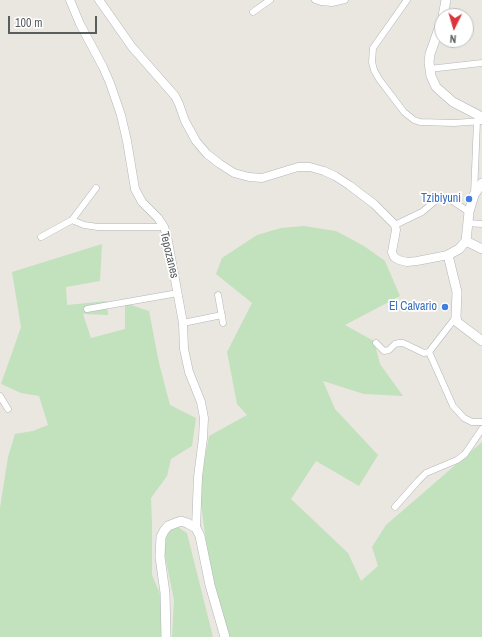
<!DOCTYPE html>
<html>
<head>
<meta charset="utf-8">
<style>
  body { margin:0 }
  #map { position:relative; width:482px; height:637px; overflow:hidden; background:#eae7e0; font-family:"Archivo Narrow",sans-serif }
  canvas { display:block }
  .north { position:absolute; left:434px; top:8px; width:40px; height:40px; box-sizing:border-box; background:#fff; border:1px solid #bcbebf; border-radius:50%; rotate:185deg; font-size:11px; font-weight:700; line-height:16px; text-align:center; color:#585d60 }
  .north::after { content:''; display:block; margin:auto; width:14px; height:18px; background:#dc343d; clip-path:polygon(50% 0,100% 100%,50% 72%,0 100%) }
  .scale { position:absolute; left:8px; top:16px; width:89px; height:18px; box-sizing:border-box; border:2px solid #585d60; border-top:0; padding-left:5px; font-size:12px; line-height:14px; white-space:nowrap; color:#585d60; -webkit-text-stroke:3px #fff; paint-order:stroke }
</style>
</head>
<body>
<div id="map">
<canvas width="482" height="637"></canvas>
<div class="north">N</div>
<div class="scale">100 m</div>
</div>
<script>
const ctx = document.querySelector('canvas').getContext('2d');
ctx.lineJoin = 'round';
function fillPath(path, color) { ctx.fillStyle = color; ctx.fill(path, 'evenodd'); }
const shape = rows => new Path2D(rows.map(r => 'M' + r).join(''));
function strokePath(path, color, width, dash) { ctx.strokeStyle = color; ctx.lineWidth = width; ctx.lineCap = dash ? 'butt' : 'round'; ctx.setLineDash(dash || []); ctx.stroke(path); }
function drawText(font, color, halo, rows, align = 'center') {
  ctx.font = font + ' "Archivo Narrow",sans-serif'; ctx.lineWidth = 3.5; ctx.setLineDash([]); ctx.textBaseline = 'middle'; ctx.strokeStyle = halo; ctx.fillStyle = color; for (const [text, x, y, turn = 0] of rows) {
    ctx.save(); ctx.translate(x, y); ctx.rotate((+turn || 0) * Math.PI / 180); ctx.textAlign = isNaN(turn) ? turn : align; if (halo) ctx.strokeText(text, 0, 0); ctx.fillText(text, 0, 0); ctx.restore();
  }
}
fillPath(shape([
  [304,226,336,231,364,246,385,261,400,296,345,325,374,341,380,364,403,396,364,394,323,381,335,409,378,455,359,486,316,461,291,499,348,553,361,581,378,566,372,547,386,525,482,442,482,637,228,637,212,587,199,489,209,436,247,415,237,404,227,352,252,303,216,274,222,258,257,235,281,228],
  [102,244,100,281,66,287,67,305,107,301,108,315,83,314,91,338,125,329,125,303,149,311,159,363,170,405,196,418,192,446,171,459,167,476,151,498,152,525,152,575,170,618,169,637,0,637,0,508,8,457,15,434,33,431,48,425,39,396,21,393,1,384,21,327,12,272],
  [169,521,187,533,213,637,172,637,174,600,164,551]
]), '#c2e1bd');
const minor = shape([
  [315,0,321,2,332,3,345,0],
  [407,0,373,48,372,62,374,70,379,79,404,112,414,120,420,122,454,123,482,121],
  [253,12,270,0],
  [429,69,482,63],
  [474,195,477,121],
  [72,220,96,188],
  [467,223,482,224],
  [395,225,422,212,440,197,443,197,448,198,469,212],
  [41,237,72,220,84,225,98,227,164,227],
  [218,295,223,323],
  [87,309,178,293],
  [183,323,222,315],
  [376,343,384,351,389,350,395,344,399,343,403,343,424,353,429,352],
  [429,352,453,406,464,418,472,422,482,422],
  [429,352,456,317],
  [0,396,8,409],
  [395,507,418,481,426,473,457,460,465,454,482,429]
]);
const tertiary = shape([
  [70,0,80,24,103,67,110,83,121,115,127,141,135,189,142,202,158,218,164,227,167,236,183,323,184,349,189,372,201,402,204,418,203,438,198,477,196,528],
  [99,0,132,47,175,96,179,104,185,121,196,141,207,154,220,164,234,173,249,177,262,178,298,167,310,167,324,171,335,176,349,185,374,204,395,225,396,230,392,252,394,257,399,260,407,262,417,261,448,255]
]);
const secondary = shape([
  [443,16,446,0],
  [442,20,430,54,429,62,431,76,436,87,453,102,482,117],
  [466,241,469,212,474,195,482,183],
  [482,249,466,241,459,249,448,255,457,292,456,317,457,322,482,341],
  [166,637,165,593,160,557,161,537,164,531,168,526,181,521,187,523,196,528,200,536,210,585,225,637]
]);
strokePath(minor, '#b2b6ba', 7);
strokePath(tertiary, '#b2b6ba', 9);
strokePath(secondary, '#b1b6ba', 10);
strokePath(minor, '#fff', 6);
strokePath(tertiary, '#fff', 8);
strokePath(secondary, '#fff', 9);
for (const [x, y, r, color] of [
  [469,199,4,"#3f7fe0"],
  [445,307,4,"#3f7fe0"]
]) { const dot = new Path2D(); dot.arc(x, y, r, 0, 2 * Math.PI); ctx.fillStyle = color; ctx.fill(dot); strokePath(dot, '#fff', 1.5); }
drawText('12px', '#366cbe', '#fff', [
  ["Tzibiyuni",461,199],
  ["El Calvario",437,307]
], 'right');
drawText('12px', '#585d60', '#fff', [
  ["Tepozanes",169,255,77]
]);
</script>
</body>
</html>
